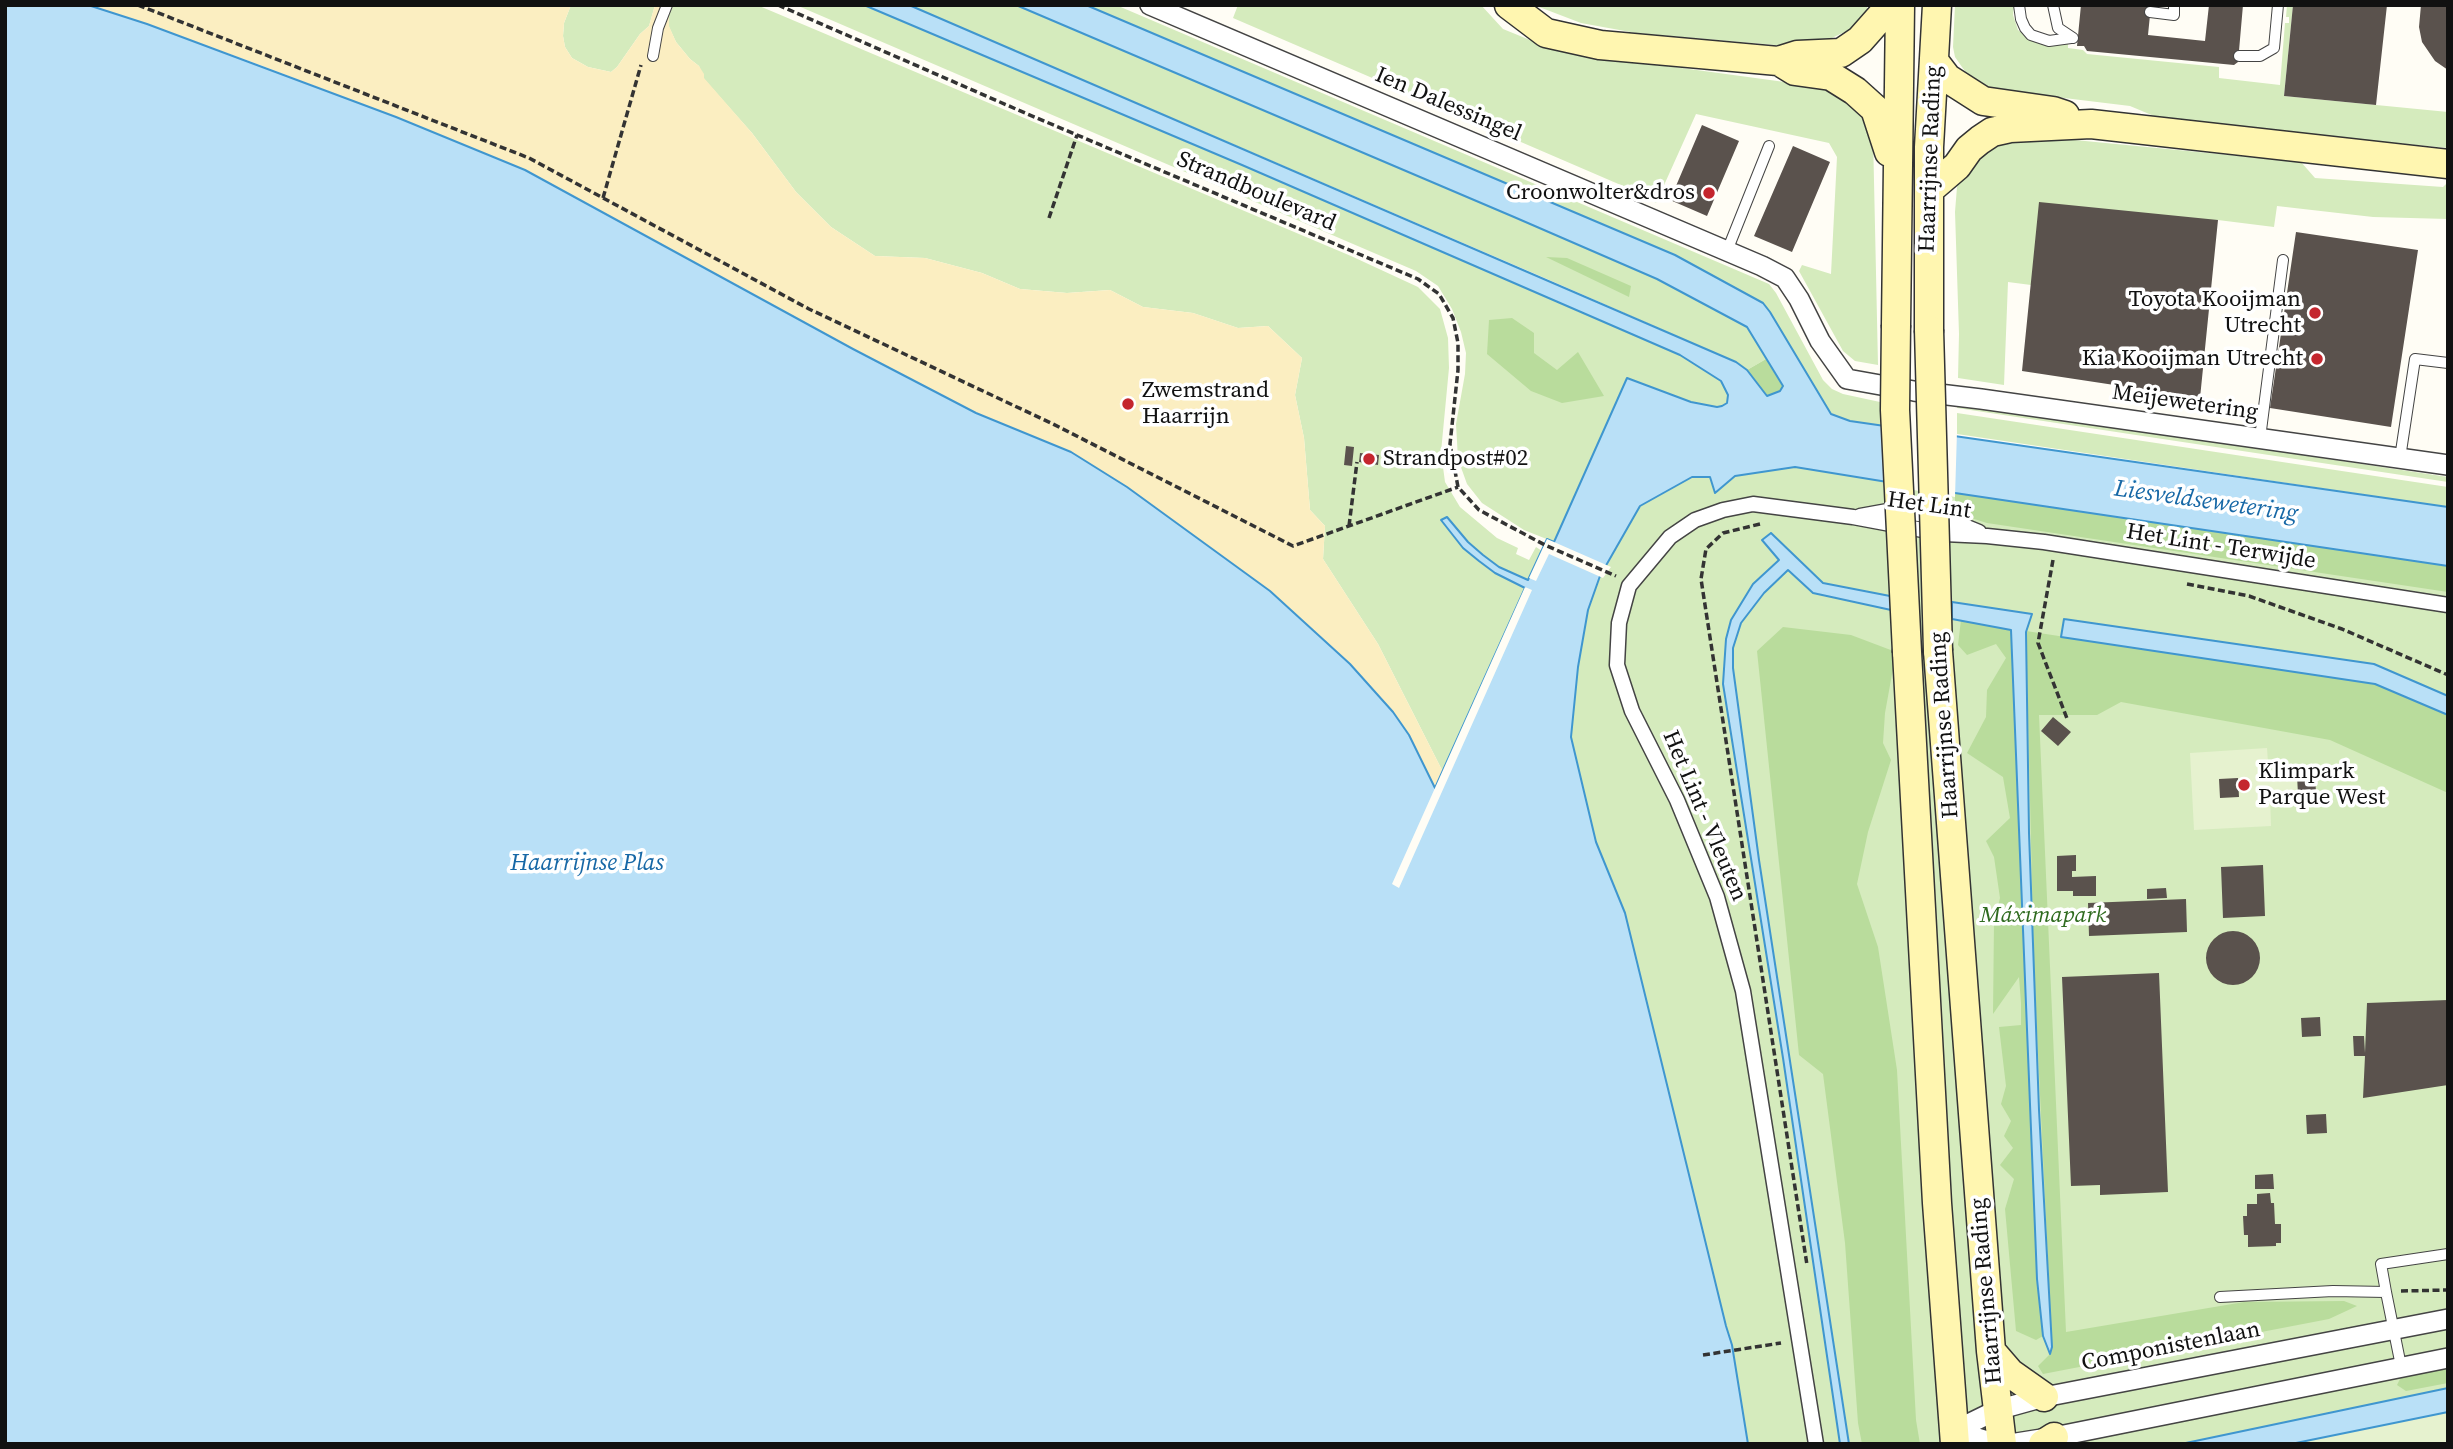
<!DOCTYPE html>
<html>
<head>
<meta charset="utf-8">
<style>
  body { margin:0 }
  #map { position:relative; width:2453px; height:1449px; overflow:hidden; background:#fffdf5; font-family:"Source Serif 4",serif }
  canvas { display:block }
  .frame { position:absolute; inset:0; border:7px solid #111; pointer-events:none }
</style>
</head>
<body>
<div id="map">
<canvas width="2453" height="1449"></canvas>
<div class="frame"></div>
</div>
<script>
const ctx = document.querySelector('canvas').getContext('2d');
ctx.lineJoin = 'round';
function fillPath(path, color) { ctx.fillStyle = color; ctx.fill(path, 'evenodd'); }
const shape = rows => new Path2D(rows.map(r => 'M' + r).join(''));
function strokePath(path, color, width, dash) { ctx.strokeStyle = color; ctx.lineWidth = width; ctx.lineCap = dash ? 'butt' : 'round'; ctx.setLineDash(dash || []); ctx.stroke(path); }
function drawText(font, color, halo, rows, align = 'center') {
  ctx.font = font + ' "Source Serif 4",serif'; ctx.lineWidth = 7; ctx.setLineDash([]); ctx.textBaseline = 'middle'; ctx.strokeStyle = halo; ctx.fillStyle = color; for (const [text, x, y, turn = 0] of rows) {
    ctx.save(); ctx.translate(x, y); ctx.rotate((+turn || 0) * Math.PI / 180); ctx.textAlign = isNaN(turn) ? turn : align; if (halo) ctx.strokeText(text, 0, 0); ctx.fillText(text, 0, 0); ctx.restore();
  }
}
fillPath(shape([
  [571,5,655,5,649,26,640,34,617,67,611,72,588,67,572,58,565,47,563,36,564,23],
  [673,5,757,5,1351,256,1418,287,1440,309,1448,338,1449,368,1441,452,1445,482,1460,507,1497,538,1518,548,1516,554,1529,560,1536,547,1542,551,1528,581,1499,567,1483,555,1468,543,1447,517,1463,547,1495,573,1525,587,1443,772,1378,644,1323,559,1325,526,1310,510,1304,438,1295,395,1302,358,1268,326,1238,328,1193,313,1143,307,1110,290,1067,293,1020,289,982,273,925,258,875,256,831,227,796,192,752,133,703,78,699,66,690,59,676,42,669,27,669,15],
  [796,5,864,5,1242,165,1680,355,1721,381,1728,395,1727,402,1722,406,1717,407,1691,402,1627,378,1554,542,1524,530,1482,503,1467,484,1458,459,1456,424,1465,374,1466,353,1461,332,1452,309,1438,286,1416,271],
  [909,5,1016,5,1514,217,1657,279,1742,322,1747,327,1766,359,1747,370,1736,362,1547,279],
  [1086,5,1116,5,1769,284,1776,293,1823,380,1832,389,1843,394,1880,402,1881,425,1850,421,1831,414,1822,401,1712,277,1676,255],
  [1238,5,1481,5,1503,29,1557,51,1836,89,1857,107,1873,135,1878,365,1855,361,1843,351,1799,271,1802,265,1831,274,1837,157,1829,143,1696,114,1656,203,1637,192,1233,18],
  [1534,5,1867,5,1867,11,1849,30,1810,48,1636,33,1581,23],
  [1955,5,2014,5,2013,15,2018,30,2033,41,2068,44,2068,48,2083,50,2087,54,2219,67,2219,78,2280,85,2285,23,2289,23,2289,17,2286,17,2287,5,2293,5,2284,96,2448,112,2448,148,2166,121,2130,106,1990,89,1969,77,1955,57,1953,47],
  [2044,137,2301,162,2315,178,2443,187,2448,182,2448,219,2373,217,2277,206,2274,227,2218,220,2031,285,2008,282,2004,385,1958,378,1959,334,1955,212,1957,187,1962,169,1988,144],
  [1957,403,2448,477,2448,482,1957,408],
  [1957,413,2448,487,2448,507,1957,434],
  [1795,467,1955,493,2448,566,2448,1444,1748,1444,1732,1345,1726,1326,1625,913,1596,842,1571,737,1578,667,1588,610,1600,576,1640,506,1692,477,1710,477,1715,493,1735,476]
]), '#d5ebbd');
fillPath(shape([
  [1546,257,1567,258,1631,286,1629,297],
  [1512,318,1534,333,1534,353,1557,370,1578,352,1604,396,1562,403,1531,391,1487,354,1489,320],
  [1766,359,1783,387,1780,391,1767,396,1747,370],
  [1955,493,2448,566,2448,592,1987,523,1955,513],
  [1961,620,2011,629,2037,1279,2043,1336,2036,1340,2016,1331,2005,1209,2014,1179,2000,1165,2013,1148,2004,1136,2011,1121,2001,1104,2006,1086,1999,1027,2021,1025,2021,1003,2019,977,1993,1014,1994,922,2000,898,1994,857,1986,841,2010,818,2003,777,1967,753,1986,717,1987,690,2006,658,1996,644,1967,655,1958,645],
  [1783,627,1851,635,1896,652,1885,713,1883,743,1891,760,1868,832,1857,884,1878,947,1897,1070,1916,1420,1920,1444,1862,1444,1858,1423,1845,1243,1823,1074,1799,1055,1757,651],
  [2026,631,2375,684,2448,715,2448,793,2330,740,2121,702,2097,715,2039,715,2066,1332,2244,1302,2344,1301,2357,1306,2329,1319,2043,1374,2038,1366,2050,1354,2052,1347,2034,968],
  [2448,1368,2448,1383,2406,1391,2397,1385,2401,1377]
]), '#b9dc9c');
fillPath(shape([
  [88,5,571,5,564,23,563,36,565,47,572,58,588,67,611,72,617,67,640,34,649,26,655,5,673,5,669,15,669,26,676,42,690,59,699,66,704,74,704,78,752,133,796,192,831,227,875,256,925,258,982,273,1020,289,1067,293,1110,290,1143,307,1193,313,1238,328,1268,326,1302,358,1295,395,1304,438,1310,510,1325,526,1323,559,1378,644,1443,772,1435,789,1409,735,1376,692,1350,664,1270,591,1071,452,976,413,853,349,525,170,396,117,260,65,147,24]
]), '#fbeec1');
fillPath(shape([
  [2267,748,2269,777,2297,775,2298,794,2270,796,2271,826,2194,830,2190,753],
  [2448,1412,2448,1444,2291,1444]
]), '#e6f2cf');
const water = shape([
  [5,5,88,5,147,24,396,117,525,170,853,349,976,413,1071,452,1127,487,1270,591,1350,664,1393,712,1409,735,1435,788,1525,588,1495,573,1479,561,1463,548,1441,520,1447,517,1468,542,1483,555,1499,567,1528,580,1547,539,1554,542,1627,378,1691,402,1717,407,1722,406,1727,403,1728,395,1721,381,1680,355,1242,165,864,5,909,5,1736,362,1747,370,1767,396,1780,391,1783,386,1747,327,1657,279,1514,217,1016,5,1086,5,1675,255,1763,303,1770,312,1831,414,1850,421,2448,507,2448,566,1955,493,1795,467,1735,476,1715,493,1710,477,1692,477,1640,506,1600,576,1588,610,1578,667,1571,737,1596,842,1625,913,1726,1326,1732,1345,1748,1444,5,1444,5,5],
  [1771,533,1823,583,1890,596,1891,610,1813,593,1788,570,1764,593,1741,623,1733,648,1733,668,1759,860,1849,1444,1840,1444,1783,1058,1723,684,1726,639,1731,620,1753,584,1779,560,1762,540,1771,533],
  [1952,602,2032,614,2026,632,2029,833,2039,1110,2052,1347,2050,1354,2043,1336,2037,1279,2011,630,1952,619,1952,602],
  [2064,619,2374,664,2448,696,2448,715,2375,684,2061,637,2064,619],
  [2448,1388,2448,1412,2291,1444,2181,1444,2448,1388]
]);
fillPath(water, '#b9e0f7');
strokePath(water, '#3f96cf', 2);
fillPath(shape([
  [1881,421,1957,431,1955,497,1884,485],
  [1547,539,1554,542,1611,567,1603,578,1549,554,1536,581,1529,578],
  [1525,587,1532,590,1399,888,1392,884]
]), '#fffdf5');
fillPath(shape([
  [2081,5,2151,5,2148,35,2205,41,2209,5,2243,5,2238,62,2234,65,2087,51,2084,46,2077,46],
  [2293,5,2387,5,2376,105,2284,96],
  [2421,5,2448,5,2448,70,2435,61,2422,42,2419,27],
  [1702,125,1739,141,1707,216,1670,200],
  [1793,146,1830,162,1792,252,1754,236],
  [2039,202,2218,220,2200,398,2022,371],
  [2296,232,2418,250,2391,427,2270,408],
  [1346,446,1354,447,1352,466,1344,465],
  [1360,453,1379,455,1378,465,1359,462],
  [2053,717,2071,732,2058,746,2041,731],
  [2315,774,2316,793,2298,794,2297,775],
  [2238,778,2239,797,2220,798,2219,779],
  [2076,855,2076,871,2072,871,2072,877,2096,876,2096,896,2073,896,2073,891,2057,891,2057,856],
  [2263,865,2265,916,2223,918,2221,867],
  [2166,888,2167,898,2147,899,2147,889],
  [2186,899,2187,932,2089,936,2088,903],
  '2206 958a27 27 0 1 1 54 0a27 27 0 1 1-54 0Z',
  [2159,973,2168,1192,2100,1195,2100,1185,2071,1186,2062,977],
  [2448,1000,2448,1085,2363,1098,2365,1056,2354,1056,2353,1036,2364,1036,2365,1053,2367,1003],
  [2320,1017,2321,1036,2302,1037,2301,1018],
  [2326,1114,2327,1133,2307,1134,2306,1115],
  [2273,1174,2274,1189,2255,1189,2255,1175],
  [2270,1193,2271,1203,2274,1203,2275,1224,2281,1224,2281,1243,2276,1243,2276,1246,2248,1247,2248,1235,2244,1235,2243,1216,2247,1216,2247,1204,2257,1204,2257,1194]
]), '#5a524d');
const service = shape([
  [2019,5,2021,19,2025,28,2031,35,2049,41,2071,38],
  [2053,5,2058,28,2073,38],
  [2150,12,2174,15,2174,5],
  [653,56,658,28,667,5],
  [2239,56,2260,56,2274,48,2278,5],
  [1727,251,1769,146],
  [2260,438,2283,260],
  [2400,458,2415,359,2448,363],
  [2386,1292,2381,1264,2448,1254],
  [2220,1297,2333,1291,2386,1292,2401,1366]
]);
const pedestrian = shape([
  [1860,516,1893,510,1945,518,1979,532],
  [1816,1444,1743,991,1717,897,1677,800,1632,711,1617,665,1619,623,1629,586,1670,537,1695,520,1723,510,1753,504,1853,517,1944,534,1987,536,2044,542,2448,605]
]);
const minor = shape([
  [1150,5,1762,266,1785,278,1799,299,1820,341,1847,379,1914,391,1981,399,2448,465],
  [1954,1431,1997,1410,2044,1397,2448,1319],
  [1954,1431,1998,1444],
  [2010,1444,2054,1437,2448,1358]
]);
const secondary = shape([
  [1509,5,1546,33,1600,45,1778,61,1797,55,1841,53,1860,40,1891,5],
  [1934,61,1947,78,1983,101,2053,111,2065,115],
  [1782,63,1795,71,1831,76,1855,91,1875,109,1889,152],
  [1929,190,1957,166,1969,149,1980,140,1992,132,2010,128,2091,124,2448,164],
  [1896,325,1900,5],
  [1929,330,1929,147,1937,5],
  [1938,651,1991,1351,2002,1444],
  [1907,652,1937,1203,1955,1444],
  [1991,1351,2010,1373,2044,1397],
  [2043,1444,2054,1437]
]);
strokePath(service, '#444', 12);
strokePath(pedestrian, '#444', 17);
strokePath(minor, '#444', 22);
strokePath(secondary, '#333', 31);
strokePath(shape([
  [138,5,529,158,809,309,1053,424,1293,546,1458,487],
  [778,5,1025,113,1418,279,1439,294,1453,318,1458,343,1458,370,1450,444,1458,487,1479,510,1545,545,1616,576],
  [603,198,641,65],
  [1049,218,1077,135],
  [1760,524,1723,533,1706,549,1701,579,1807,1265],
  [1349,526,1357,462],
  [2053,560,2038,643,2068,721],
  [2187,584,2249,596,2342,629,2448,675],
  [2401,1291,2448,1290],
  [1703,1355,1781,1343]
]), '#333', 3.5, [7, 3.5]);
strokePath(service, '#fff', 10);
strokePath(pedestrian, '#fff', 14);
strokePath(minor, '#fff', 19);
strokePath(secondary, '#fff6b0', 28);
const secondaryBridge = shape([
  [1896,325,1895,410,1907,652],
  [1929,330,1938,651]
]);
strokePath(secondaryBridge, '#333', 31, []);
strokePath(secondaryBridge, '#fff6b0', 28);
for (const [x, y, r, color] of [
  [1709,193,7,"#c4262e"],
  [2315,313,7,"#c4262e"],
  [2317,359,7,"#c4262e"],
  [1128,404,7,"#c4262e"],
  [1369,459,7,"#c4262e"],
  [2244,785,7,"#c4262e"]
]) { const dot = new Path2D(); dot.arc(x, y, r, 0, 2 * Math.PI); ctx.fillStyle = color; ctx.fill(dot); strokePath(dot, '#fff', 2.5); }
drawText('23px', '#111', '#fff', [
  ["Ien Dalessingel",1448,105,23],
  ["Haarrijnse Rading",1931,159,-88],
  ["Strandboulevard",1256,192,23],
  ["Meijewetering",2185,403,8],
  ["Het Lint",1929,506,8],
  ["Het Lint - Terwijde",2221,547,9],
  ["Haarrijnse Rading",1945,725,-94],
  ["Het Lint - Vleuten",1704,816,67],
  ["Haarrijnse Rading",1987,1291,-95],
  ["Componistenlaan",2171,1347,-11]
]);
drawText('23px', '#111', '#fff', [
  ["Croonwolter&dros",1695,193],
  ["Toyota Kooijman",2301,300],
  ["Utrecht",2301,326],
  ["Kia Kooijman Utrecht",2303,359],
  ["Zwemstrand",1142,391,"left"],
  ["Haarrijn",1142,417,"left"],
  ["Strandpost#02",1383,459,"left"],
  ["Klimpark",2258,772,"left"],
  ["Parque West",2258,798,"left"]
], 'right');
drawText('italic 23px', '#2f6b1f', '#fff', [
  ["Máximapark",2043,916]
]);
drawText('italic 24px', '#1768a6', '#fff', [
  ["Liesveldsewetering",2206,502,8],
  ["Haarrijnse Plas",587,864]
]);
</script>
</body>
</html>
